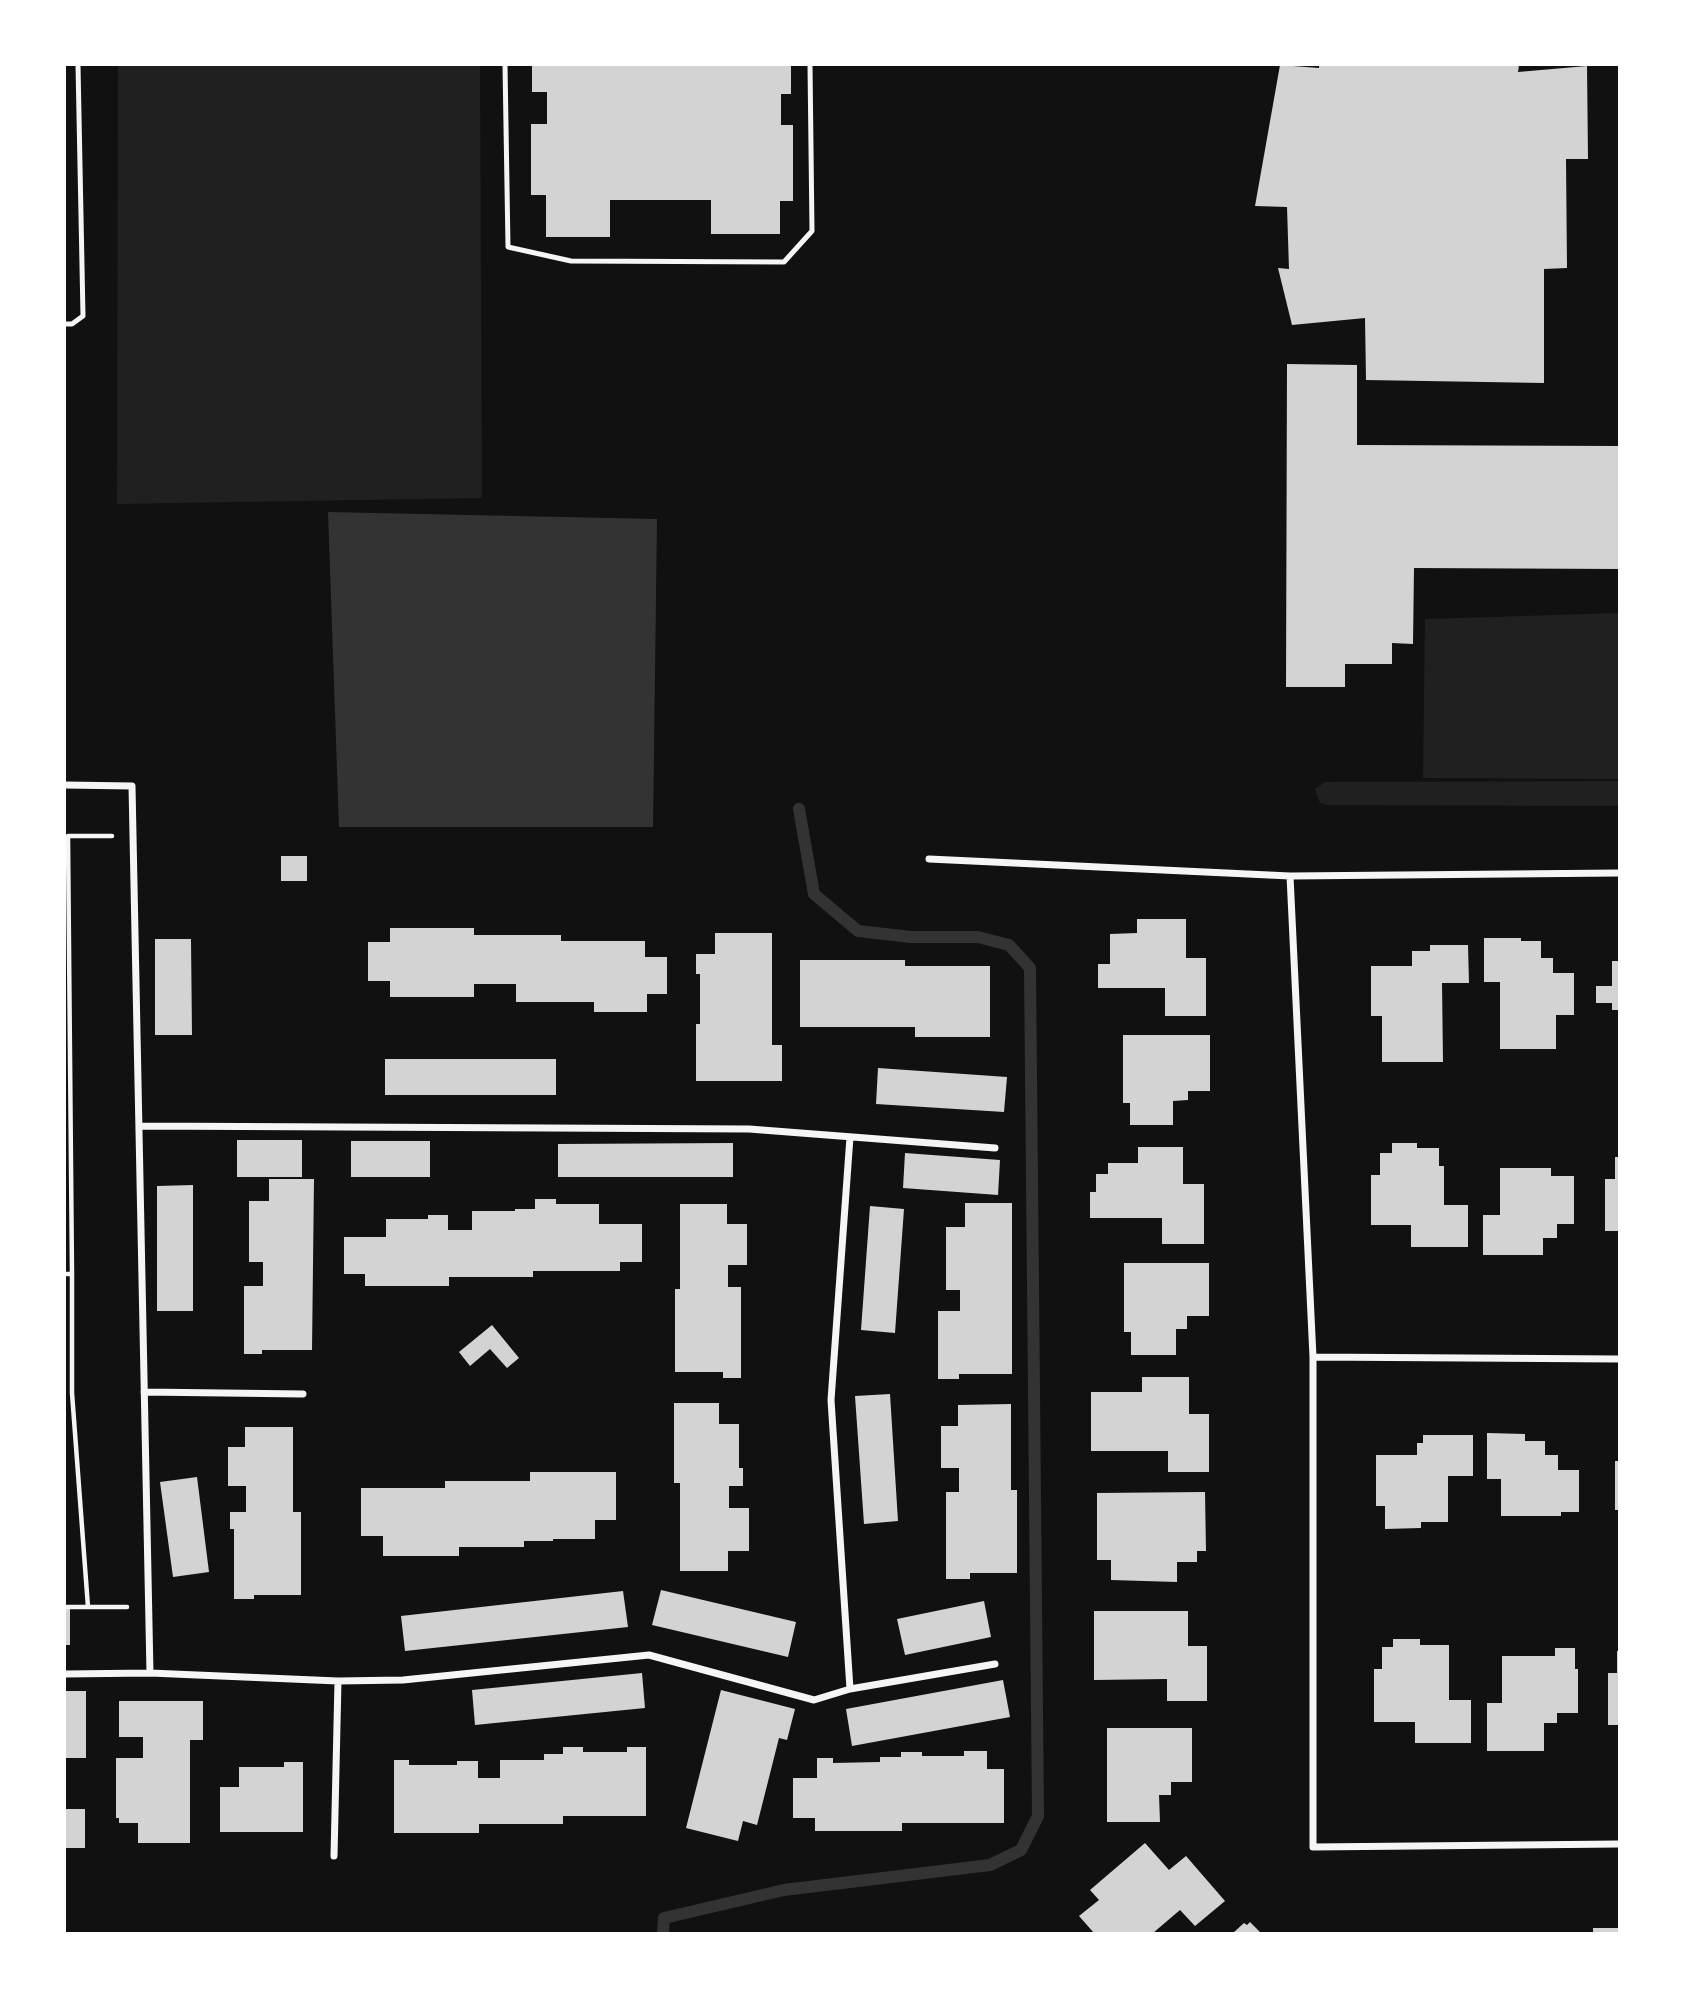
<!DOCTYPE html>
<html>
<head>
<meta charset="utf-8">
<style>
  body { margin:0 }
  #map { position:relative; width:1684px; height:1998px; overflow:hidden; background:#111; font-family:Overpass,sans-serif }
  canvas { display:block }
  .frame { position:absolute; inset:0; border:66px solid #fff; pointer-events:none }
</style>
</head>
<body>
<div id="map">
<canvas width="1684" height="1998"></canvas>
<div class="frame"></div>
</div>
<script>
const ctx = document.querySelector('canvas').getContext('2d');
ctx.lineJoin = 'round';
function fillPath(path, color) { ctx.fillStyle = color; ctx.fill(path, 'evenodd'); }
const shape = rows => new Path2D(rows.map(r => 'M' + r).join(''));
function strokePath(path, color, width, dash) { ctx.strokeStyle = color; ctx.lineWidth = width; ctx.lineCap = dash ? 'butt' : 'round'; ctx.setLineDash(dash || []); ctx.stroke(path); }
fillPath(shape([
  [118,65,480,65,482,498,117,504],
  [1619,613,1619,779,1423,778,1425,619],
  [1619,781,1619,806,1327,805,1320,803,1315,789,1325,782]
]), '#202020');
fillPath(shape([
  [328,512,657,519,653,827,339,827]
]), '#333');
strokePath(shape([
  [663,1933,664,1918,784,1890,990,1865,1021,1850,1038,1816,1030,968,1009,945,978,937,911,937,858,931,814,894,799,809]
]), '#333', 12);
fillPath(shape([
  [532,65,791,65,791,94,781,94,781,125,793,125,793,201,780,201,780,234,711,234,711,200,610,200,610,237,546,237,546,195,531,195,531,124,547,124,547,92,532,92],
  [1280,65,1319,68,1319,65,1519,65,1518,72,1587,66,1588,159,1566,159,1567,268,1544,269,1544,383,1366,380,1365,318,1292,325,1278,268,1289,269,1287,207,1255,206],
  [1287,364,1357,365,1357,445,1619,446,1619,569,1414,568,1413,644,1392,643,1392,664,1345,664,1345,687,1286,687],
  [281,856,307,856,307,881,281,881],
  [1137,919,1186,919,1186,958,1206,958,1206,1016,1165,1016,1165,988,1098,988,1098,964,1110,964,1110,934,1137,933],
  [390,928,474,928,474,935,561,935,561,941,645,941,645,957,667,957,667,994,647,994,647,1012,594,1012,594,1002,516,1002,516,984,474,984,474,997,390,997,390,981,368,981,368,942,390,942],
  [715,933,772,933,772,1045,782,1045,782,1081,696,1081,696,1024,700,1024,700,974,696,974,696,954,715,954],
  [1484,938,1521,938,1521,941,1541,941,1541,958,1553,958,1553,973,1574,973,1574,1015,1556,1015,1556,1049,1500,1049,1500,982,1484,982],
  [155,939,191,939,192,1035,155,1035],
  [1430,945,1468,945,1469,983,1442,983,1443,1062,1382,1062,1382,1016,1371,1016,1371,966,1412,966,1412,951,1430,951],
  [800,960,905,960,905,966,990,966,990,1037,915,1037,915,1027,800,1027],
  [1612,961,1619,961,1619,1010,1612,1010,1612,1003,1596,1003,1596,986,1612,986],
  [1123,1035,1210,1035,1210,1091,1188,1091,1188,1100,1173,1101,1173,1125,1130,1125,1130,1103,1123,1103],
  [385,1059,556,1059,556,1095,385,1095],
  [878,1068,1007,1077,1004,1112,876,1104],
  [237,1140,302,1140,302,1177,237,1177],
  [351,1141,430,1141,430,1177,351,1177],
  [733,1143,733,1177,558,1177,558,1144],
  [1392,1143,1417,1143,1417,1148,1439,1148,1439,1166,1444,1166,1444,1205,1468,1205,1468,1247,1411,1247,1411,1225,1371,1225,1371,1175,1380,1175,1380,1153,1392,1153],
  [1138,1147,1183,1147,1183,1184,1204,1184,1204,1244,1162,1244,1162,1218,1090,1218,1090,1192,1096,1192,1096,1174,1108,1174,1108,1163,1138,1163],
  [905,1153,1000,1160,998,1195,903,1188],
  [1615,1157,1619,1157,1619,1231,1605,1231,1605,1179,1615,1179],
  [1500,1168,1551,1168,1551,1176,1574,1176,1574,1224,1557,1224,1557,1238,1543,1238,1543,1255,1483,1255,1483,1215,1500,1215],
  [269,1179,314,1179,312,1350,262,1350,262,1354,244,1354,244,1286,263,1286,263,1262,249,1262,249,1201,269,1201],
  [193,1185,193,1311,157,1311,157,1186],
  [535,1199,556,1199,556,1204,599,1204,599,1224,642,1224,642,1262,620,1262,620,1271,533,1271,533,1277,449,1277,449,1286,365,1286,365,1274,344,1274,344,1237,386,1237,386,1219,428,1219,428,1215,448,1215,448,1230,472,1230,472,1211,515,1211,515,1209,535,1209],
  [965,1203,1012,1203,1012,1374,959,1374,959,1379,938,1379,938,1311,960,1311,960,1290,946,1290,946,1227,965,1227],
  [680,1204,727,1204,727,1224,747,1224,747,1265,728,1265,728,1287,741,1287,741,1378,723,1378,723,1372,675,1372,675,1289,680,1289],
  [870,1206,904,1209,895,1333,861,1330],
  [1124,1263,1209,1263,1209,1316,1187,1316,1187,1329,1176,1329,1176,1355,1131,1355,1131,1332,1124,1332],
  [492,1325,519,1358,507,1368,490,1349,470,1366,459,1352],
  [1142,1377,1189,1377,1189,1414,1209,1414,1209,1472,1168,1472,1168,1451,1091,1451,1091,1392,1142,1392],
  [890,1394,898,1521,864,1524,855,1396],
  [674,1403,719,1403,719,1424,739,1424,739,1468,743,1468,743,1486,729,1486,729,1508,749,1508,749,1551,728,1551,728,1571,680,1571,680,1483,674,1483],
  [1011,1404,1011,1490,1017,1490,1017,1573,970,1573,970,1579,946,1579,946,1492,959,1492,959,1468,941,1468,941,1426,958,1426,958,1405],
  [245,1427,293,1427,293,1512,301,1512,301,1595,254,1595,254,1599,234,1599,234,1529,230,1529,230,1512,246,1512,246,1486,228,1486,228,1447,245,1447],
  [1487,1433,1525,1434,1525,1441,1545,1441,1545,1455,1558,1455,1558,1470,1579,1470,1579,1512,1561,1512,1561,1516,1501,1516,1501,1479,1487,1479],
  [1423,1435,1473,1435,1473,1476,1448,1476,1448,1522,1421,1522,1421,1528,1385,1529,1385,1506,1376,1506,1376,1455,1417,1455,1417,1443,1423,1443],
  [1615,1461,1619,1461,1619,1510,1615,1510],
  [530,1472,616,1472,616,1520,595,1520,595,1539,553,1539,553,1541,524,1541,524,1547,459,1547,459,1556,383,1556,383,1536,361,1536,361,1488,445,1488,445,1481,530,1481],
  [197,1477,209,1572,173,1577,160,1482],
  [1205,1492,1206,1551,1197,1551,1197,1562,1177,1562,1177,1582,1111,1580,1111,1560,1097,1560,1097,1493],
  [661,1590,796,1622,788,1657,652,1625],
  [623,1591,628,1627,405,1651,401,1616],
  [984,1601,991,1637,905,1655,897,1619],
  [65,1609,70,1609,70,1645,65,1645],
  [1094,1611,1188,1611,1188,1646,1207,1646,1207,1701,1167,1701,1167,1679,1094,1680],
  [1393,1639,1420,1639,1420,1645,1449,1645,1449,1700,1471,1700,1471,1743,1415,1743,1415,1722,1374,1722,1374,1669,1382,1669,1382,1647,1393,1647],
  [1555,1648,1575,1648,1575,1669,1578,1669,1578,1713,1557,1713,1557,1723,1544,1723,1544,1751,1487,1751,1487,1703,1502,1703,1502,1656,1555,1656],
  [1617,1651,1619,1651,1619,1725,1608,1725,1608,1673,1617,1673],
  [642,1673,645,1708,475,1725,472,1690],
  [1003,1680,1010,1717,852,1746,846,1709],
  [721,1690,795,1709,787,1740,779,1738,757,1825,743,1821,738,1841,686,1828],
  [65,1691,86,1691,86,1758,65,1758],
  [119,1701,203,1701,203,1740,190,1740,190,1843,138,1843,138,1823,119,1823,119,1818,116,1818,116,1758,143,1758,143,1737,119,1737],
  [1107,1728,1192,1728,1192,1782,1171,1782,1171,1795,1159,1795,1160,1822,1107,1822],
  [563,1747,583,1747,583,1752,627,1752,627,1747,646,1747,646,1816,563,1816,563,1824,479,1824,479,1833,394,1833,394,1760,409,1760,409,1765,457,1765,457,1761,478,1761,478,1778,500,1778,500,1760,544,1760,544,1754,563,1754],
  [964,1751,987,1751,987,1769,1004,1769,1004,1823,902,1823,902,1831,815,1831,815,1818,793,1818,793,1778,817,1778,817,1758,833,1758,833,1763,880,1762,880,1757,901,1757,901,1752,922,1752,922,1756,964,1756],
  [284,1762,303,1762,303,1832,220,1832,220,1787,239,1787,239,1767,284,1767],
  [65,1809,85,1809,85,1848,65,1848],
  [1145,1843,1169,1870,1186,1856,1225,1901,1195,1926,1180,1910,1153,1933,1094,1933,1079,1916,1099,1900,1090,1890],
  [1250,1922,1261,1933,1233,1933,1244,1923,1247,1925],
  [1593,1928,1619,1928,1619,1933,1593,1933]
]), '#d3d3d3');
strokePath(shape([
  [65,1274,72,1274,68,836,112,836],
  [72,1274,72,1393,88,1607],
  [65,1607,127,1607]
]), '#f5f5f5', 4.5);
strokePath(shape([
  [505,65,508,247,571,261,784,262,812,231,810,65],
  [65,324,72,324,83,316,78,65]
]), '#f5f5f5', 5);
strokePath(shape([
  [65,785,132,786,150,1673],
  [929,859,1290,876,1619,873],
  [1290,876,1313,1357,1313,1847,1619,1844],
  [140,1126,749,1129,995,1148],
  [850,1137,831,1400,850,1689],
  [1313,1357,1619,1359],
  [144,1392,303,1394],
  [65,1674,150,1673,338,1681,403,1680,649,1655,814,1700,850,1689,995,1664],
  [334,1856,338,1681]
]), '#f5f5f5', 7);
</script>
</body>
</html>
